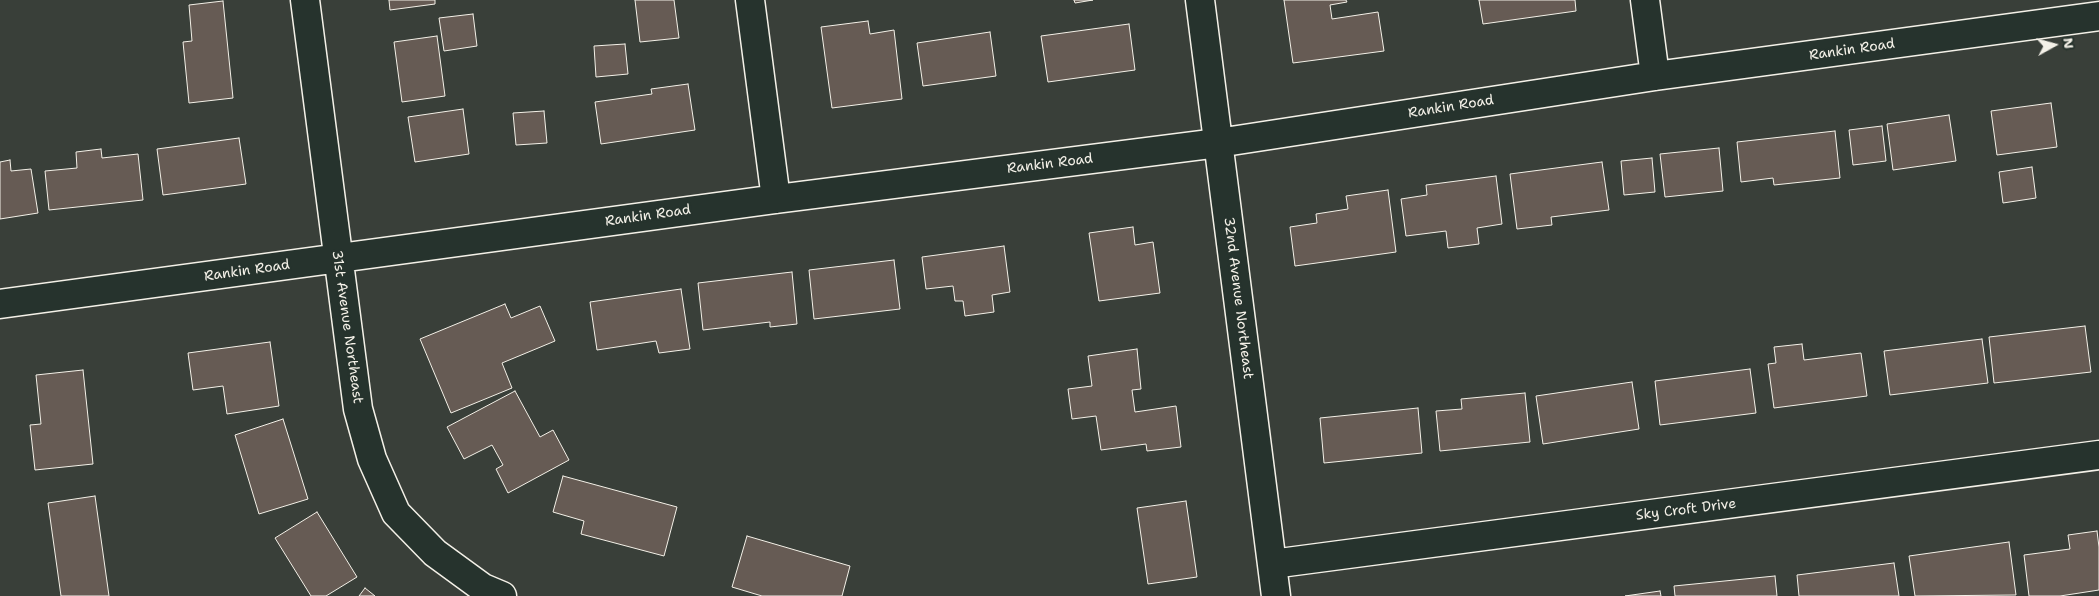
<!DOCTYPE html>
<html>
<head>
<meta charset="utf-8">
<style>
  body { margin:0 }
  #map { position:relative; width:2099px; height:596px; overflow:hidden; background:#393f39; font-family:"Shantell Sans",sans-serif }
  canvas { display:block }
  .north { position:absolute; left:2029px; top:20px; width:50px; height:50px; -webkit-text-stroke:4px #26332d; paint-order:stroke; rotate:83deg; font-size:14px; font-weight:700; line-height:20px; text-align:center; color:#f4f1e8 }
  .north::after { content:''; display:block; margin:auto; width:18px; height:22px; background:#f4f1e8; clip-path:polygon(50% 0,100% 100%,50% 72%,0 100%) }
</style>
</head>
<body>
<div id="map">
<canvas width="2099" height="596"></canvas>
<div class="north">N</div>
</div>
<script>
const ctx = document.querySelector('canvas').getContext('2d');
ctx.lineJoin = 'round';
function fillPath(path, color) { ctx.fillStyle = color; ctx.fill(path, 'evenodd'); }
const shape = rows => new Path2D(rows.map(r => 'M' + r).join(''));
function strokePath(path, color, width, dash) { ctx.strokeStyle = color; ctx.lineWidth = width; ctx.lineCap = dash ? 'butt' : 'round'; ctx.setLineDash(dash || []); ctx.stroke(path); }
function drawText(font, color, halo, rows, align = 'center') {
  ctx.font = font + ' "Shantell Sans",sans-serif'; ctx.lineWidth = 4.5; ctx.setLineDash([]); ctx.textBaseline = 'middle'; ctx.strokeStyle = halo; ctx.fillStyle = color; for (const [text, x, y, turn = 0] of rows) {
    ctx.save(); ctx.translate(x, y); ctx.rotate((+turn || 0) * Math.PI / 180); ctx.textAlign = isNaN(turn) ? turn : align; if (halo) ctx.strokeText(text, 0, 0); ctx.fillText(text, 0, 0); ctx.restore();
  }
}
const building = shape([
  [389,0,435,0,435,4,390,10,389,0],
  [635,0,674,0,679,38,640,42,635,0],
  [1074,0,1093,0,1075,3,1074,0],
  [1284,0,1346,0,1347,2,1330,5,1332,19,1378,12,1384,51,1293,63,1284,0],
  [1479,0,1575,0,1576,11,1483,24,1479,0],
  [223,1,233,98,189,103,183,42,192,41,189,5,223,1],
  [473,14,477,46,444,51,439,18,473,14],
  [868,21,870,34,894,30,902,99,832,108,821,27,868,21],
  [1129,24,1135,70,1048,82,1041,36,1129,24],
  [990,32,996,76,923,86,917,43,990,32],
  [437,36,445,96,402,102,394,42,437,36],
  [625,44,628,74,596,77,594,46,625,44],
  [688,84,695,130,601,144,595,102,652,94,651,89,688,84],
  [2051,103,2057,147,1997,155,1991,111,2051,103],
  [463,109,469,154,415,162,408,117,463,109],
  [544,111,547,143,516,145,513,113,544,111],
  [1949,115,1956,161,1893,170,1887,124,1949,115],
  [1882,126,1886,161,1853,165,1849,130,1882,126],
  [1835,131,1840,178,1774,185,1773,178,1741,182,1737,142,1835,131],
  [239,138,246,184,163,195,157,149,239,138],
  [1719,148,1723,191,1665,197,1660,154,1719,148],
  [101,149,102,158,138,154,143,200,49,210,45,171,77,168,76,152,101,149],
  [1652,158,1655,192,1624,195,1621,161,1652,158],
  [10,160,11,171,31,169,38,213,0,219,0,162,10,160],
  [1602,162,1609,210,1551,217,1552,225,1517,229,1510,174,1602,162],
  [2032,167,2036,198,2003,203,1999,172,2032,167],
  [1496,176,1502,224,1477,228,1479,244,1448,248,1446,231,1406,236,1401,199,1427,195,1426,185,1496,176],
  [1388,190,1396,252,1295,266,1290,227,1317,223,1316,214,1348,209,1346,196,1388,190],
  [1133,227,1135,245,1153,242,1160,293,1099,301,1089,233,1133,227],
  [1004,246,1010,292,992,295,994,312,965,316,963,301,955,301,953,286,926,289,922,257,1004,246],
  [894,260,900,309,814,319,809,270,894,260],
  [792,272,797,324,770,327,770,322,703,330,698,283,792,272],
  [681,289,690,349,659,353,656,341,597,350,590,302,681,289],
  [505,304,511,318,540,306,555,341,502,363,512,388,451,413,420,339,505,304],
  [2085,326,2091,372,1994,383,1989,337,2085,326],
  [1982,339,1988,383,1890,395,1884,351,1982,339],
  [270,342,279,406,227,414,223,386,193,390,188,353,270,342],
  [1802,344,1804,360,1861,353,1867,396,1774,408,1768,364,1776,363,1774,347,1802,344],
  [1137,349,1141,389,1132,390,1135,412,1176,406,1181,447,1147,451,1146,444,1101,450,1096,416,1072,419,1068,389,1092,386,1088,356,1137,349],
  [1750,369,1756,413,1660,425,1655,381,1750,369],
  [83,370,93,464,35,470,30,425,41,424,36,375,83,370],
  [1632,382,1639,429,1543,444,1536,396,1632,382],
  [515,391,540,437,553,430,569,460,508,493,496,469,503,465,492,445,464,459,447,427,515,391],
  [1525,393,1530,442,1440,451,1436,411,1462,409,1461,399,1525,393],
  [1418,408,1422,453,1324,463,1320,418,1418,408],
  [283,419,308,499,259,514,235,435,283,419],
  [563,476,677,507,664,556,581,534,584,521,553,512,563,476],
  [95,496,109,596,61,596,48,503,95,496],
  [1186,501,1197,577,1148,584,1137,508,1186,501],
  [317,512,357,577,326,596,311,596,275,538,317,512],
  [2097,531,2099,547,2099,590,2060,596,2029,596,2024,555,2070,549,2068,535,2097,531],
  [747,536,850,566,842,596,762,596,732,587,747,536],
  [2009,542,2016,595,1915,596,1909,556,2009,542],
  [1894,563,1899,596,1799,596,1797,575,1894,563],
  [1775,576,1777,596,1675,596,1674,586,1775,576],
  [365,588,375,596,359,596,365,588],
  [1660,591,1661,596,1625,596,1660,591]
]);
fillPath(building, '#665b54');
strokePath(building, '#f4f1e8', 1);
const minor = shape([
  [305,0,358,409,372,459,396,513,435,553,483,588,502,596],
  [750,0,776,199],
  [1200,0,1276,596],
  [1645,0,1655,76],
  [0,304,776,199,1218,143,1655,76,2099,16],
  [1272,564,2099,455]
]);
strokePath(minor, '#f4f1e8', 31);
strokePath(minor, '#26332d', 28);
drawText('14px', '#f4f1e8', '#26332d', [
  ["Rankin Road",1852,50,-8],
  ["Rankin Road",1451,107,-9],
  ["Rankin Road",1050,164,-7],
  ["Rankin Road",648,216,-8],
  ["Rankin Road",247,271,-8],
  ["32nd Avenue Northeast",1238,298,83],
  ["31st Avenue Northeast",347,327,82],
  ["Sky Croft Drive",1686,510,-7]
]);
</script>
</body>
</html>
